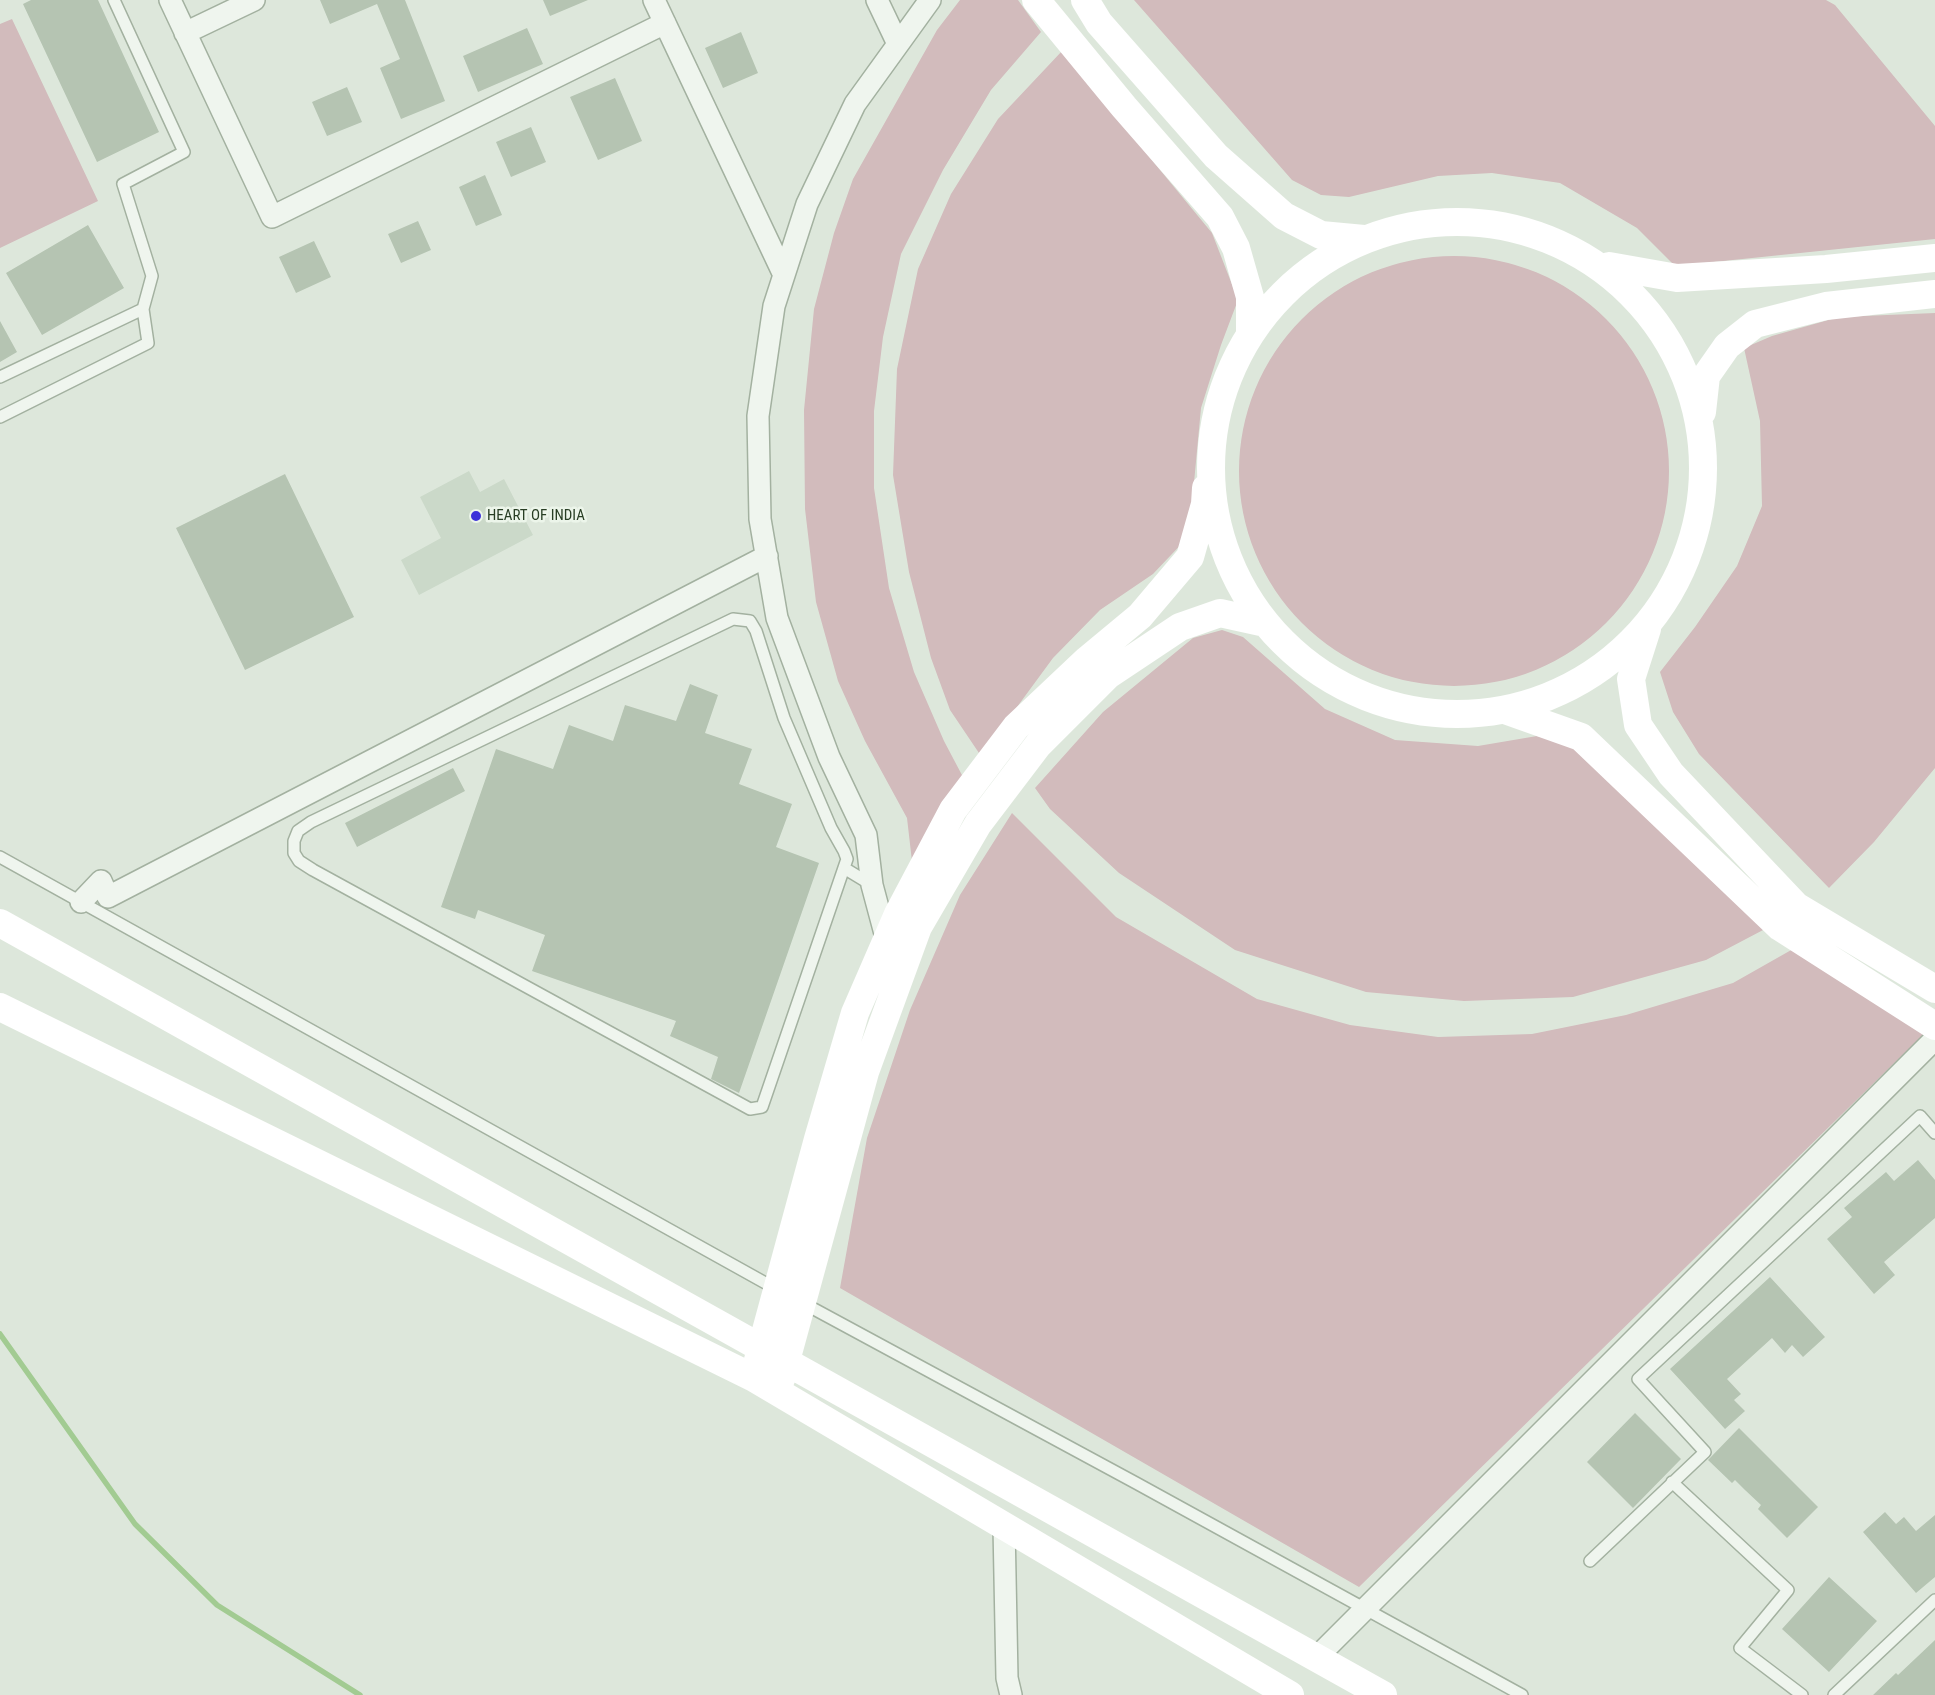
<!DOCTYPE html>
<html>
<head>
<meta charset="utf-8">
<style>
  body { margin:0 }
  canvas { display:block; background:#dde7db }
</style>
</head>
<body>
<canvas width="1935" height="1695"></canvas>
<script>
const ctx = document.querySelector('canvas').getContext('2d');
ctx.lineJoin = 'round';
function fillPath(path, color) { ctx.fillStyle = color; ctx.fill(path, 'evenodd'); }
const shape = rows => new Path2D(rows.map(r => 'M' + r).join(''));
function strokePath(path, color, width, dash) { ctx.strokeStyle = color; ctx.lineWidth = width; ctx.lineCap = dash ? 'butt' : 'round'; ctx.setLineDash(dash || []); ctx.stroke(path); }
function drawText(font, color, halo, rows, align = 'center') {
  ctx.font = font + ' "Roboto Condensed",sans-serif'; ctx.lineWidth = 5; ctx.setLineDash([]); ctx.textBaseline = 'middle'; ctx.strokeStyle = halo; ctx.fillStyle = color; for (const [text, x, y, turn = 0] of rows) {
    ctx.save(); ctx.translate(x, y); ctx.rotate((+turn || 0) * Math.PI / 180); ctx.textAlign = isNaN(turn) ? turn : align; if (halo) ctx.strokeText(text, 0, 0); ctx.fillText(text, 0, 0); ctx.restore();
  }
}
fillPath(shape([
  [469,471,480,492,504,479,533,535,419,595,401,560,441,538,420,497]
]), '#cbd9c9');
fillPath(shape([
  [960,0,1018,0,1041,32,991,90,943,170,901,254,883,337,874,411,874,488,889,588,914,672,944,741,963,777,913,870,907,818,865,741,838,681,816,602,805,509,804,410,814,309,834,233,853,179,937,30],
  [1134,0,1826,0,1835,5,1935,126,1935,239,1675,266,1637,228,1560,183,1492,173,1438,176,1349,197,1321,195,1292,180],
  [12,19,98,201,0,248,0,24],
  [1062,51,1212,233,1238,300,1221,345,1201,408,1189,536,1153,574,1100,610,1053,658,981,756,950,710,931,658,909,572,893,475,897,369,918,269,951,194,998,119],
  '1239 471a215 215 0 1 1 430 0a215 215 0 1 1-430 0Z',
  [1935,313,1935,768,1874,842,1829,888,1699,754,1673,712,1660,672,1695,627,1737,566,1762,506,1760,421,1744,348,1772,336,1839,317],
  [1222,630,1243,637,1325,709,1395,740,1478,746,1537,736,1573,745,1765,929,1706,960,1573,997,1464,1001,1366,992,1235,950,1119,873,1050,809,1035,788,1103,712,1193,638],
  [1012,813,1116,917,1257,999,1350,1025,1438,1037,1532,1034,1626,1015,1733,983,1793,949,1926,1032,1359,1587,840,1288,867,1138,910,1010,960,895]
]), '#d2bbbc');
strokePath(shape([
  [0,1334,135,1524,217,1605,360,1695]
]), '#a2cb92', 5.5);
fillPath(shape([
  [31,0,98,0,159,132,97,162,23,4],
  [320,0,405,0,445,101,401,119,380,68,400,59,377,4,330,24],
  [543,0,588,0,550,16],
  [527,28,543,64,478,92,463,56],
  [741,32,758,73,723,88,705,48],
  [615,78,642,141,598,160,570,97],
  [347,87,362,122,327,136,312,102],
  [531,127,546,162,511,177,496,142],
  [485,175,502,215,476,226,459,187],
  [418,221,431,250,401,263,388,234],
  [88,225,124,288,42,335,6,273],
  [314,241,331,277,296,293,279,257],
  [0,321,17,352,0,362],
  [285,474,354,617,245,670,176,528],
  [690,684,718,695,705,733,752,749,739,784,792,804,776,847,819,863,739,1093,711,1079,718,1057,670,1036,676,1021,532,971,545,935,478,910,475,919,441,907,496,749,553,769,569,725,613,741,625,705,676,721],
  [453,768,465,791,357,847,345,823],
  [1918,1160,1935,1180,1935,1218,1884,1262,1895,1275,1874,1294,1827,1239,1852,1217,1844,1208,1886,1172,1894,1181],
  [1770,1277,1825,1337,1803,1357,1792,1345,1785,1353,1772,1338,1727,1379,1741,1394,1734,1400,1745,1411,1725,1429,1670,1369],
  [1635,1413,1681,1459,1633,1508,1587,1462],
  [1739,1428,1818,1507,1787,1538,1758,1509,1761,1505,1745,1490,1735,1480,1732,1483,1708,1460],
  [1885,1512,1896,1524,1904,1517,1916,1531,1935,1515,1935,1577,1916,1593,1863,1532],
  [1829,1577,1877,1621,1829,1672,1782,1629],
  [1935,1640,1935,1695,1873,1695,1896,1673,1898,1675]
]), '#b5c4b2');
const lane = shape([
  [0,377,143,309],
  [0,417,148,343,143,309,152,276,123,184,184,152,114,0],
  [733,619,750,621,756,631,784,718,831,828,844,851,847,859,762,1107,750,1109,313,870,299,861,294,853,294,841,298,831,311,822,733,619],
  [0,857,778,1290],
  [844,868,872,885],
  [801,1302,1136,1483,1522,1695],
  [1672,1482,1788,1590,1740,1648,1802,1695],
  [1590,1561,1705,1452,1638,1379,1920,1116,1935,1133],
  [1834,1695,1935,1600]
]);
const street = shape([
  [170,0,272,217,665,23],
  [654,0,784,275],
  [877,0,898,44],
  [185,33,254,0],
  [81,902,101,881,108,897,767,556],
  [887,941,872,885,866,835,829,757,777,618,760,519,758,416,774,306,807,204,855,104,930,0],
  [1004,1526,1007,1678,1011,1695],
  [1316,1658,1935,1039]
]);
strokePath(lane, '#a3b1a0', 14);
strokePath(street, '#a3b1a0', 24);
strokePath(lane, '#eff5ee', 11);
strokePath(street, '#eff5ee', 21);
strokePath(shape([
  [1036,0,1124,107,1220,217,1236,248,1250,297,1250,333],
  [1085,0,1099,23,1216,156,1284,216,1321,235,1364,239],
  '1211 468a246 246 0 1 1 492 0a246 246 0 1 1-492 0Z',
  [1609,266,1677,278,1826,269,1935,258],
  [1702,412,1706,376,1727,346,1755,324,1826,306,1935,294],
  [1647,629,1631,679,1638,725,1671,774,1796,906,1935,989],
  [1505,710,1581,737,1780,927,1935,1026],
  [0,923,1383,1695],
  [0,1007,754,1378,1290,1695],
  [757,1364,818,1139,855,1013,898,914,953,810,1016,727,1087,660,1140,616,1190,557,1205,504,1206,488],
  [781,1379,865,1072,918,927,978,824,1038,745,1108,675,1180,627,1220,613,1261,622]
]), '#fff', 28);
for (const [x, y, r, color] of [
  [476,516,6,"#3c32d9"]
]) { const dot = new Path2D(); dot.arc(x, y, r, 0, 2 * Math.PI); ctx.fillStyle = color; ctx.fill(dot); strokePath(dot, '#ecf5ea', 2); }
drawText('15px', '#283e24', '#ecf5ea', [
  ["HEART OF INDIA",487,516]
], 'left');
</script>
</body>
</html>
